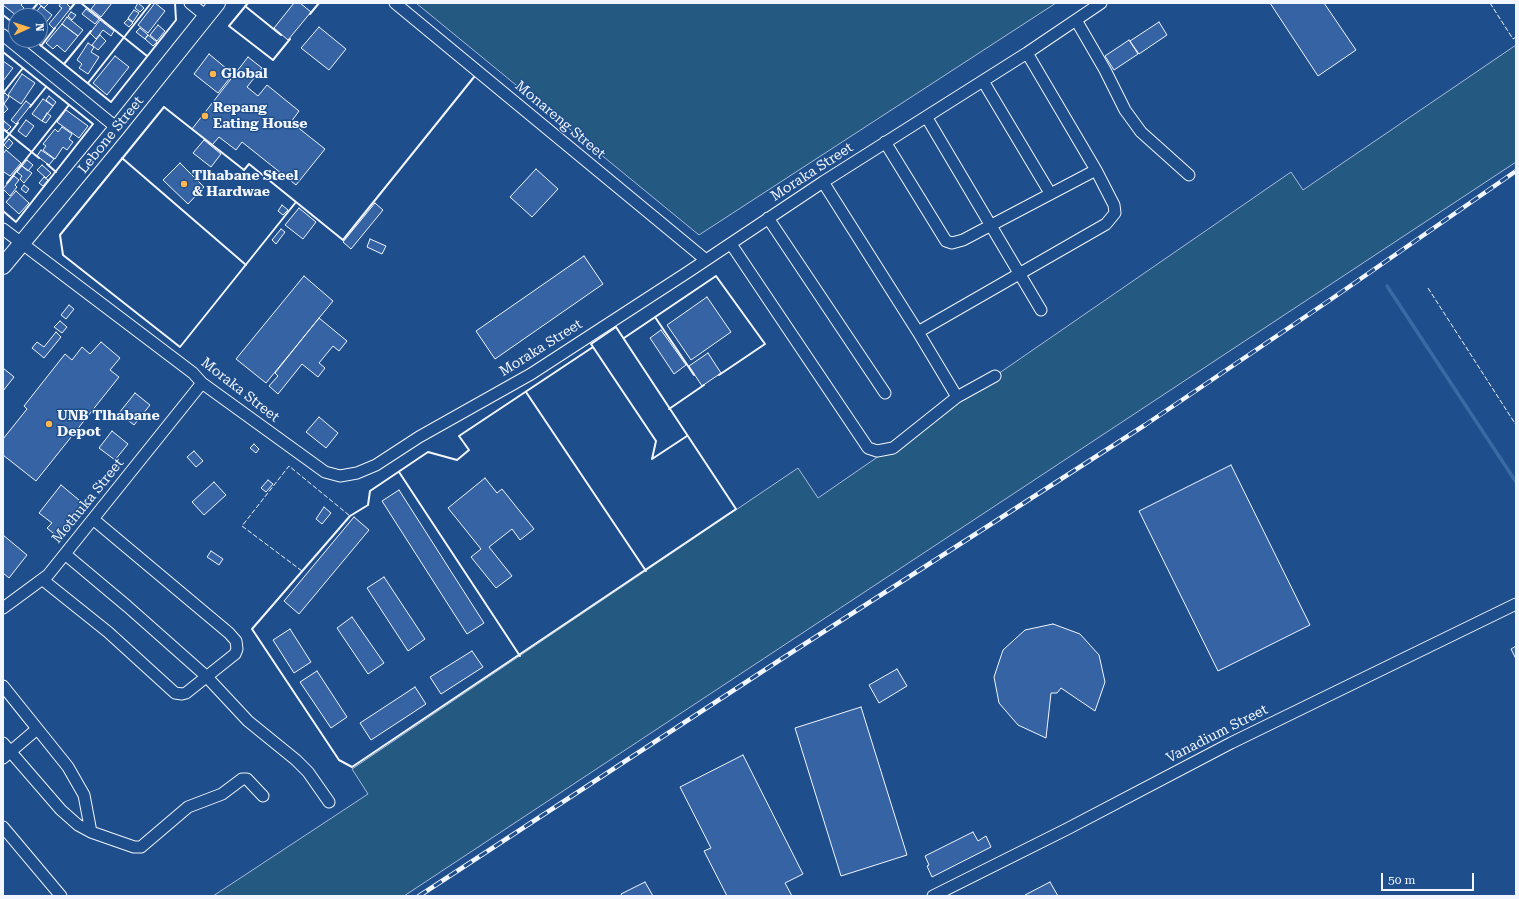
<!DOCTYPE html>
<html>
<head>
<meta charset="utf-8">
<style>
  body { margin:0 }
  #map { position:relative; width:1519px; height:899px; overflow:hidden; background:#1f4e8c; font-family:"Roboto Serif",serif }
  canvas { display:block }
  .frame { position:absolute; inset:0; border:4px solid #f2f6ff; pointer-events:none }
  .north { position:absolute; left:8px; top:8px; width:40px; height:40px; box-sizing:border-box; background:#1f4e8c; border:1px solid #7391ba; border-radius:50%; rotate:87deg; font-size:11px; font-weight:700; line-height:16px; text-align:center; color:#f2f6ff }
  .north::after { content:''; display:block; margin:auto; width:14px; height:18px; background:#ffb74d; clip-path:polygon(50% 0,100% 100%,50% 72%,0 100%) }
  .scale { position:absolute; left:1381px; top:873px; width:93px; height:18px; box-sizing:border-box; border:2px solid #f2f6ff; border-top:0; padding-left:5px; font-size:12px; line-height:14px; white-space:nowrap; color:#f2f6ff; -webkit-text-stroke:3px #1f4e8c; paint-order:stroke }
</style>
</head>
<body>
<div id="map">
<canvas width="1519" height="899"></canvas>
<div class="frame"></div>
<div class="north">N</div>
<div class="scale">50 m</div>
</div>
<script>
const ctx = document.querySelector('canvas').getContext('2d');
ctx.lineJoin = 'round';
function fillPath(path, color) { ctx.fillStyle = color; ctx.fill(path, 'evenodd'); }
const shape = rows => new Path2D(rows.map(r => 'M' + r).join(''));
function strokePath(path, color, width, dash) { ctx.strokeStyle = color; ctx.lineWidth = width; ctx.lineCap = dash ? 'butt' : 'round'; ctx.setLineDash(dash || []); ctx.stroke(path); }
function drawText(font, color, halo, rows, align = 'center') {
  ctx.font = font + ' "Roboto Serif",serif'; ctx.lineWidth = 3; ctx.setLineDash([]); ctx.textBaseline = 'middle'; ctx.strokeStyle = halo; ctx.fillStyle = color; for (const [text, x, y, turn = 0] of rows) {
    ctx.save(); ctx.translate(x, y); ctx.rotate((+turn || 0) * Math.PI / 180); ctx.textAlign = isNaN(turn) ? turn : align; if (halo) ctx.strokeText(text, 0, 0); ctx.fillText(text, 0, 0); ctx.restore();
  }
}
const green = shape([
  [416,3,1056,3,699,235,416,3],
  [1516,45,1516,162,404,896,213,896,368,794,352,769,798,468,818,498,1291,172,1303,190,1516,45]
]);
fillPath(green, '#245a82');
strokePath(green, '#a8bbd7', 1);
strokePath(shape([
  [1387,286,1516,482]
]), '#3b69a3', 3.5);
const building = shape([
  [4,3,23,3,21,5,24,8,17,16,3,5,4,3],
  [40,3,49,3,44,8,39,4,40,3],
  [61,3,66,3,71,8,54,29,49,24,62,8,59,6,61,3],
  [96,3,112,3,101,17,91,9,96,3],
  [138,3,144,8,140,12,135,8,138,3],
  [155,3,165,11,148,33,138,25,155,3],
  [294,3,300,3,311,12,288,40,274,28,294,3],
  [1270,3,1324,3,1356,50,1318,76,1270,3],
  [41,6,52,15,40,30,40,16,33,16,41,6],
  [86,9,99,19,95,24,82,14,86,9],
  [134,10,139,13,133,22,128,18,134,10],
  [71,12,76,15,72,20,68,16,71,12],
  [67,17,83,30,78,36,62,24,67,17],
  [128,19,133,23,129,27,124,23,128,19],
  [100,20,114,31,111,36,103,30,96,39,90,33,100,20],
  [1159,22,1167,35,1139,54,1130,41,1159,22],
  [62,24,78,36,65,52,57,45,53,49,46,43,62,24],
  [158,25,165,31,157,41,150,35,158,25],
  [319,27,346,49,329,70,301,48,319,27],
  [140,28,148,35,145,39,136,32,140,28],
  [100,35,106,41,98,50,92,45,100,35],
  [148,35,157,42,153,46,145,39,148,35],
  [1129,40,1138,54,1114,70,1105,56,1129,40],
  [88,43,94,47,91,52,99,57,88,74,79,68,82,64,77,60,88,43],
  [209,54,233,74,218,93,194,74,209,54],
  [115,56,129,67,107,95,93,83,115,56],
  [248,57,262,68,247,87,258,96,267,85,299,111,291,122,325,149,296,185,242,142,236,150,219,137,212,145,192,129,248,57],
  [3,61,13,68,3,81,3,61],
  [22,74,35,83,21,104,8,95,22,74],
  [5,93,9,97,4,104,3,95,5,93],
  [49,96,56,102,53,106,46,100,49,96],
  [43,99,53,106,42,121,32,114,43,99],
  [26,101,31,105,16,124,11,120,26,101],
  [4,104,8,109,3,114,3,105,4,104],
  [66,110,88,126,79,138,57,122,66,110],
  [47,113,51,116,46,123,42,121,47,113],
  [26,120,34,126,26,137,18,131,26,120],
  [4,121,11,127,7,131,3,128,4,121],
  [62,127,72,134,69,139,73,142,67,150,63,147,55,159,43,150,46,146,43,144,55,129,58,132,62,127],
  [9,139,13,143,8,149,4,145,9,139],
  [204,140,221,154,211,167,193,153,204,140],
  [6,150,21,163,10,176,4,172,3,173,3,154,6,150],
  [41,150,54,159,49,165,37,156,41,150],
  [27,160,33,165,28,171,22,166,27,160],
  [180,163,204,187,188,204,163,180,180,163],
  [42,165,51,173,46,178,37,170,42,165],
  [22,166,32,173,24,183,20,179,22,176,17,172,22,166],
  [536,169,558,189,532,217,510,197,536,169],
  [14,176,19,180,15,185,17,187,10,196,3,189,14,176],
  [44,177,48,180,43,186,39,183,44,177],
  [24,185,29,189,26,193,21,189,24,185],
  [16,191,29,203,19,214,6,202,16,191],
  [375,203,383,210,351,249,343,242,375,203],
  [282,205,288,210,283,215,278,211,282,205],
  [299,208,316,222,303,239,285,225,299,208],
  [281,229,285,232,276,244,272,240,281,229],
  [370,239,386,246,382,254,367,247,370,239],
  [584,256,603,284,495,359,476,331,584,256],
  [304,276,333,301,266,383,236,359,304,276],
  [707,297,731,332,691,360,667,325,707,297],
  [69,305,74,309,66,319,61,315,69,305],
  [319,318,347,341,339,351,333,346,319,363,325,368,318,377,302,364,278,394,269,386,278,376,275,373,319,318],
  [60,321,67,327,62,333,54,327,60,321],
  [661,330,686,365,674,374,650,338,661,330],
  [56,332,61,337,44,358,32,348,37,342,44,347,56,332],
  [101,342,120,358,110,370,119,377,36,481,3,455,3,439,27,409,24,406,65,354,72,360,82,347,90,354,101,342],
  [708,353,721,373,702,386,689,366,708,353],
  [3,368,14,377,3,391,3,368],
  [135,393,150,405,134,425,119,413,135,393],
  [319,417,338,433,326,448,306,432,319,417],
  [112,431,128,444,115,460,99,448,112,431],
  [254,444,259,449,256,453,250,448,254,444],
  [194,451,203,461,196,467,187,457,194,451],
  [1231,465,1310,625,1218,671,1139,511,1231,465],
  [485,478,497,493,502,489,534,529,520,540,512,529,489,547,512,576,496,588,471,557,481,549,448,508,485,478],
  [268,480,273,484,266,492,261,488,268,480],
  [214,482,226,495,204,515,192,502,214,482],
  [61,485,85,505,59,538,47,528,52,523,39,513,61,485],
  [399,490,484,623,467,634,382,501,399,490],
  [324,507,331,513,322,524,316,519,324,507],
  [354,517,369,530,299,614,284,601,354,517],
  [3,535,27,555,9,578,3,573,3,535],
  [211,551,223,559,219,565,207,557,211,551],
  [384,577,425,639,408,651,367,588,384,577],
  [352,617,384,663,368,674,337,628,352,617],
  [1053,624,1080,634,1099,655,1105,682,1095,711,1061,688,1057,693,1051,693,1046,738,1018,725,999,703,994,677,1003,650,1025,630,1053,624],
  [290,629,311,662,294,673,273,640,290,629],
  [1516,646,1516,659,1511,649,1516,646],
  [472,651,483,667,441,694,430,677,472,651],
  [897,669,907,686,879,703,869,685,897,669],
  [317,671,347,717,331,728,300,682,317,671],
  [415,687,426,704,371,740,360,723,415,687],
  [861,707,907,855,841,876,795,728,861,707],
  [743,755,803,874,785,883,792,896,727,896,704,851,711,848,680,787,743,755],
  [973,832,978,841,986,836,991,847,932,877,927,866,929,865,925,856,973,832],
  [645,882,653,896,622,896,621,894,645,882],
  [1050,882,1058,896,1026,896,1025,895,1050,882]
]);
fillPath(building, '#3563a3');
strokePath(building, '#f2f6ff', 1);
const street = shape([
  [190,3,206,16],
  [395,3,706,260],
  [1076,20,1105,70,1125,110,1141,132,1189,175],
  [3,35,117,128],
  [983,81,1050,193],
  [927,118,1041,310],
  [885,142,946,241,952,243,963,240,1096,170],
  [823,182,918,332,957,397],
  [768,218,885,393],
  [3,229,193,373,202,383,325,472,340,476,357,473,376,465,419,437,531,374,688,272,823,182,1027,53,1101,3],
  [731,244,868,448,877,451,893,448,957,397,995,376],
  [918,332,1106,224,1115,213,1114,205,1096,170,1027,53],
  [65,554,127,606,206,676,248,721,296,760,308,772,329,802],
  [43,580,108,632,175,693,182,694,186,693,235,654,237,649,236,641,229,633,93,519],
  [3,608,48,575,202,383],
  [3,686,68,767,84,795,91,832],
  [3,743,61,810,78,825,91,832,134,847,141,847,188,807,222,794,242,779,247,779,263,796],
  [3,758,37,729],
  [3,827,61,896],
  [933,896,1067,829,1231,743,1516,604]
]);
const secondary = shape([
  [3,266,117,128,217,3]
]);
strokePath(street, '#f2f6ff', 13);
strokePath(secondary, '#f2f6ff', 18);
strokePath(street, '#1f4e8c', 11);
strokePath(secondary, '#1f4e8c', 16);
const rail = shape([
  [419,896,786,656,1145,425,1330,300,1516,171]
]);
strokePath(rail, '#f2f6ff', 4.5);
strokePath(rail, '#1f4e8c', 3, [9]);
strokePath(shape([
  [1490,3,1513,39,1516,37],
  [1428,288,1516,425],
  [302,571,242,526,289,466,350,516]
]), '#f2f6ff', 1, [5, 2]);
strokePath(shape([
  [81,3,147,56],
  [248,3,229,26,273,60,290,39],
  [245,6,281,35],
  [70,9,75,3],
  [310,14,319,3],
  [3,15,16,25],
  [27,16,38,3],
  [34,40,111,102,176,20,175,3],
  [41,46,55,28],
  [3,52,93,124,16,222,3,211],
  [64,64,91,31],
  [88,83,151,3],
  [3,93,23,68],
  [30,107,46,87],
  [164,107,244,170,249,164,296,202,180,347,63,255,60,235,164,107],
  [3,129,39,158],
  [3,142,18,123],
  [122,158,246,265],
  [47,164,56,172],
  [7,183,69,105],
  [296,202,343,240,474,77],
  [655,317,694,375],
  [616,327,736,509,352,767,339,760,252,629,350,516,368,505,370,491,428,452,457,460,469,450,459,436,593,347,591,344,616,327],
  [624,338,716,276,765,344,719,375],
  [593,347,656,441,652,459,687,436],
  [526,392,646,571],
  [669,409,704,385],
  [399,472,520,656]
]), '#f2f6ff', 2);
for (const [x, y, r, color] of [
  [213,74,4,"#ffb74d"],
  [205,116,4,"#ffb74d"],
  [184,184,4,"#ffb74d"],
  [49,424,4,"#ffb74d"]
]) { const dot = new Path2D(); dot.arc(x, y, r, 0, 2 * Math.PI); ctx.fillStyle = color; ctx.fill(dot); strokePath(dot, '#1f4e8c', 1.5); }
drawText('bold 14px', '#f2f6ff', '#1f4e8c', [
  ["Global",221,74],
  ["Repang",213,108],
  ["Eating House",213,124],
  ["Tlhabane Steel",192,176],
  ["& Hardwae",192,192],
  ["UNB Tlhabane",57,416],
  ["Depot",57,432]
], 'left');
drawText('14px', '#f2f6ff', '#1f4e8c', [
  ["Monareng Street",560,120,40],
  ["Lebone Street",111,135,-51],
  ["Moraka Street",812,172,-33],
  ["Moraka Street",541,348,-32],
  ["Moraka Street",240,390,38],
  ["Mothuka Street",88,501,-51],
  ["Vanadium Street",1217,734,-27]
]);
</script>
</body>
</html>
